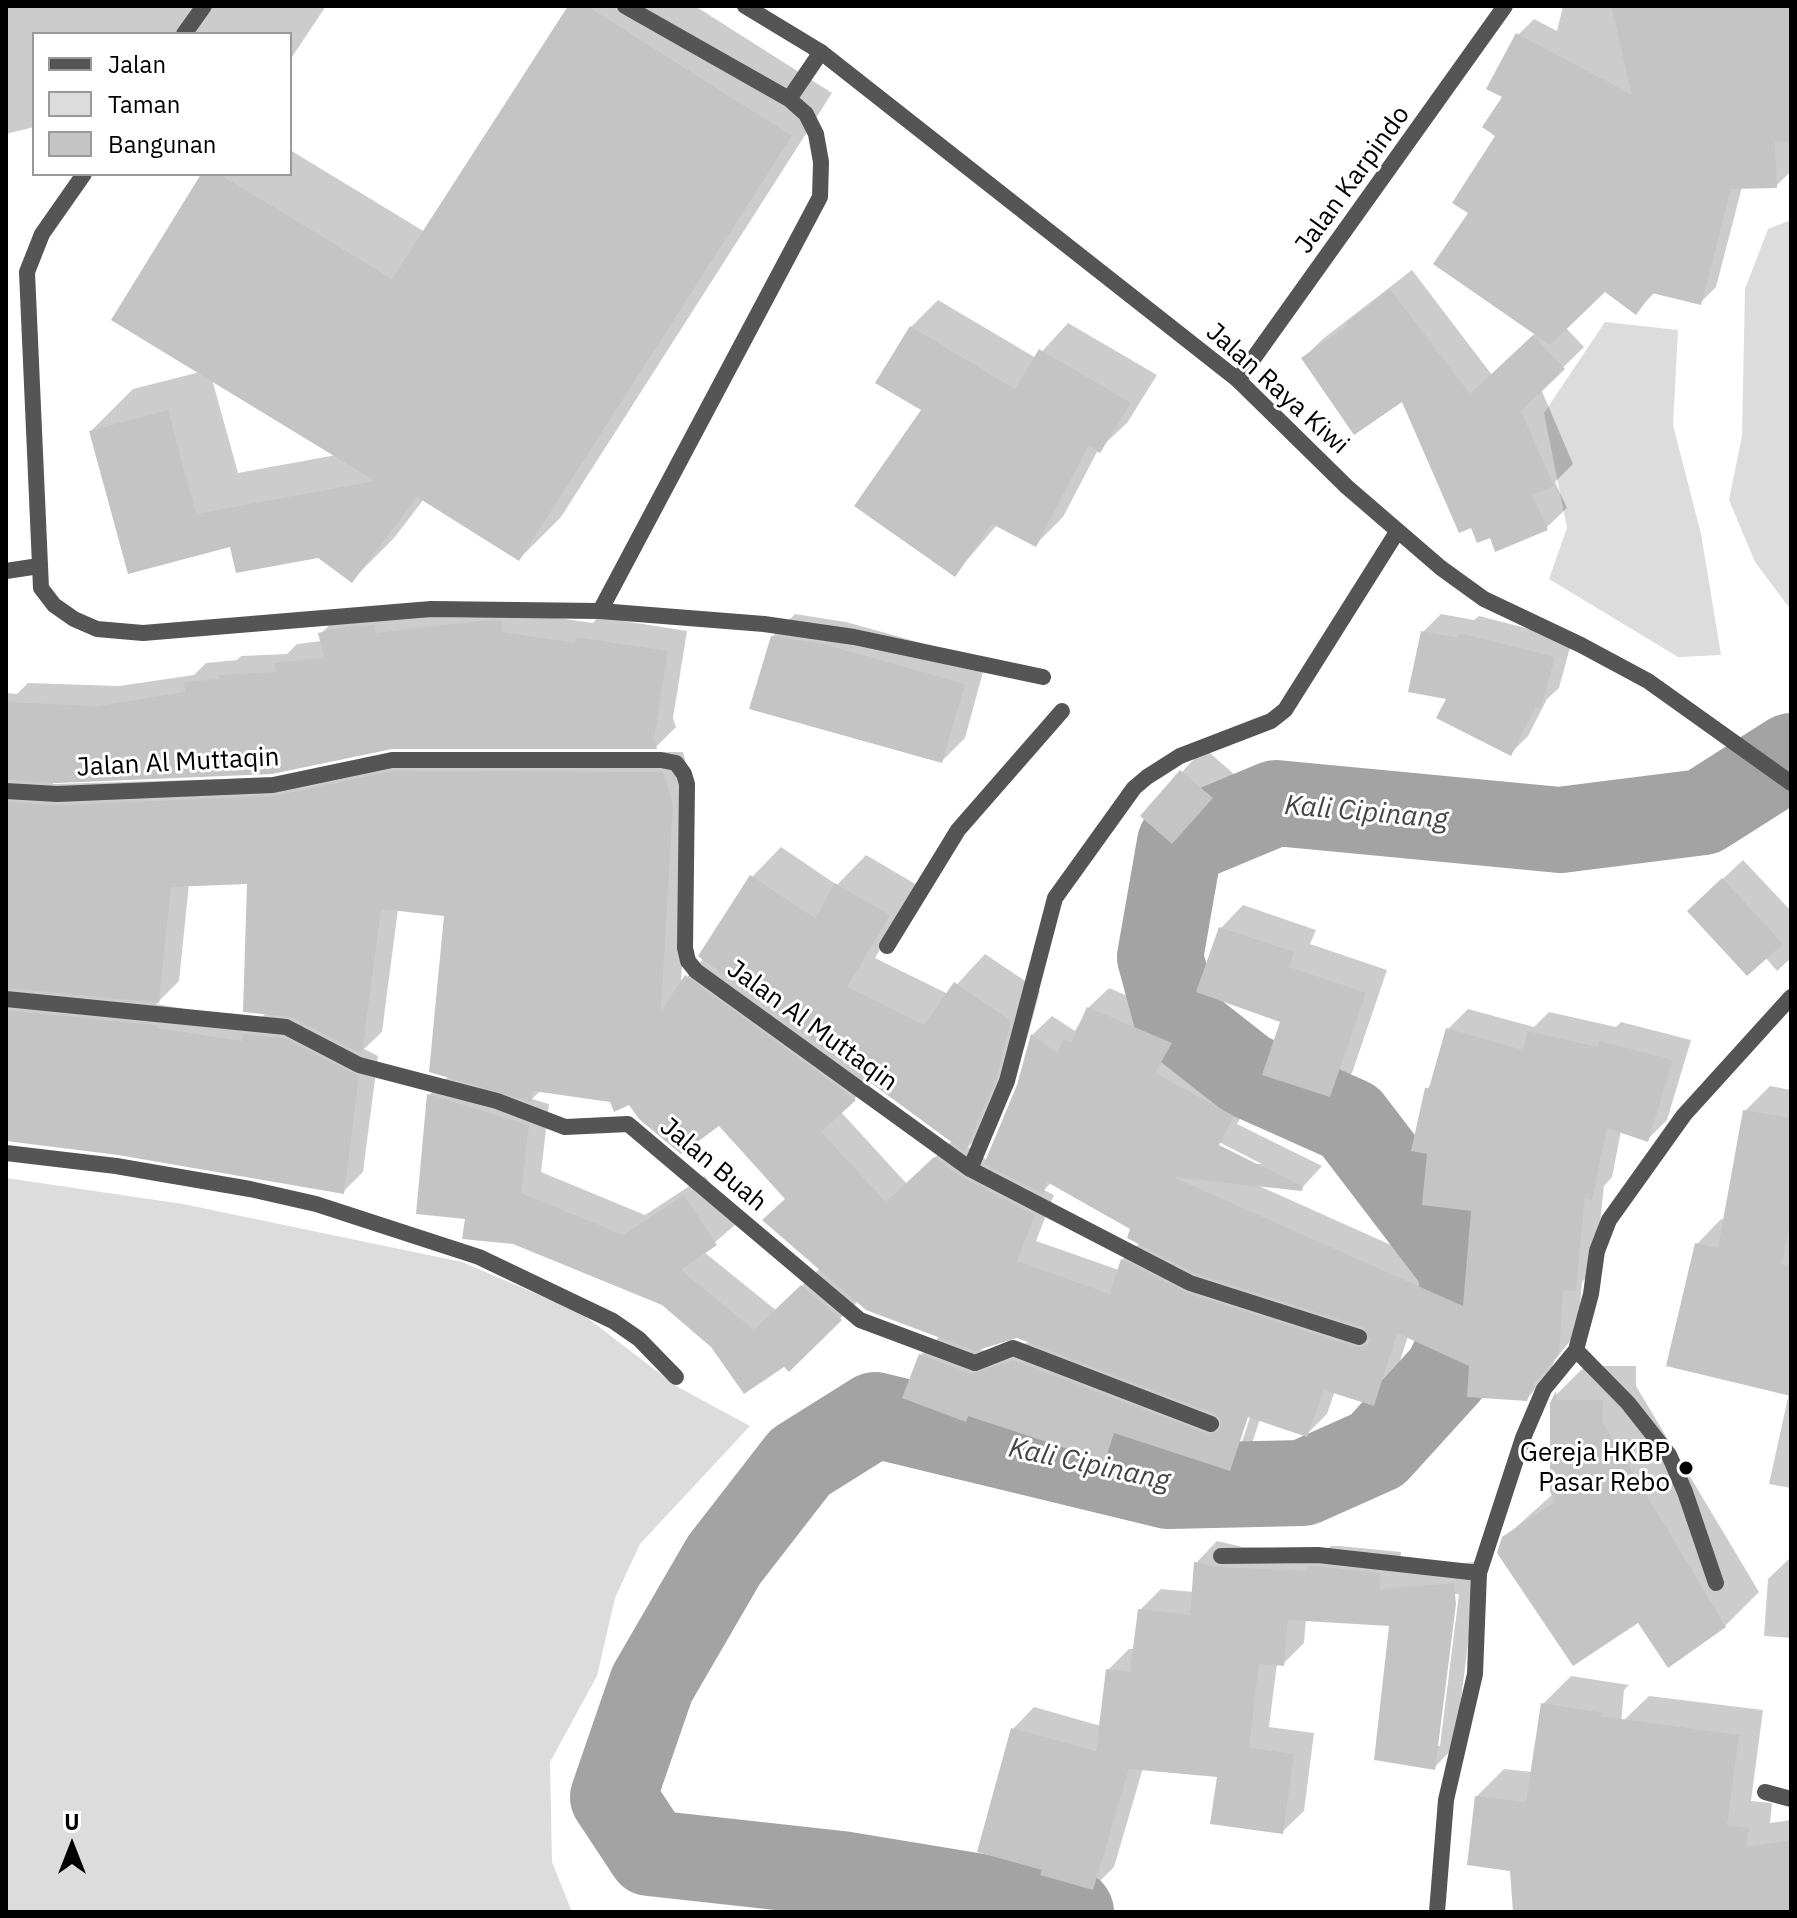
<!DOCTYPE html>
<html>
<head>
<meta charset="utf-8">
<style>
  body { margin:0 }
  #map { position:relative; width:1797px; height:1918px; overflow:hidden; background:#fff; font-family:"IBM Plex Sans",sans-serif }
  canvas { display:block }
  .frame { position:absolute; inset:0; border:8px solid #000; pointer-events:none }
  .legend { position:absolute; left:32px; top:32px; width:260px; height:144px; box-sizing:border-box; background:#fff; border:2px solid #999; margin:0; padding:10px 14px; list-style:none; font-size:24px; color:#000 }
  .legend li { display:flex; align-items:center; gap:16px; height:40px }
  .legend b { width:40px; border:2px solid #999 }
  .north { position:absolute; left:32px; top:1806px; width:80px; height:80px; -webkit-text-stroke:6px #fff; paint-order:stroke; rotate:0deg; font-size:22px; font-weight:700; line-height:32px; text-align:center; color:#000 }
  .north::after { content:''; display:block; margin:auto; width:28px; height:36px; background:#000; clip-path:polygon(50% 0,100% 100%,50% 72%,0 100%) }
</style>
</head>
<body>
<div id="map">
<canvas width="1797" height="1918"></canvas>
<div class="frame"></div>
<ul class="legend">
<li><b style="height:10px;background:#555"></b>Jalan</li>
<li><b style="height:22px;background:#dcdcdc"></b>Taman</li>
<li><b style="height:22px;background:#c4c4c4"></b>Bangunan</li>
</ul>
<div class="north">U</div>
</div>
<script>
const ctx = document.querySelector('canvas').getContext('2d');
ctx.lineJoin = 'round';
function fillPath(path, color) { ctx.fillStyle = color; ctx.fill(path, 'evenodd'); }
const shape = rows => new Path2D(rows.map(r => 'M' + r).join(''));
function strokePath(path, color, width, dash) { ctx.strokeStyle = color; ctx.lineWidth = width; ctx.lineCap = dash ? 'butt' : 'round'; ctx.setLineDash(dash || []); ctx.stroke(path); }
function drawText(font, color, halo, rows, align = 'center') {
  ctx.font = font + ' "IBM Plex Sans",sans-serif'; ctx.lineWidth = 6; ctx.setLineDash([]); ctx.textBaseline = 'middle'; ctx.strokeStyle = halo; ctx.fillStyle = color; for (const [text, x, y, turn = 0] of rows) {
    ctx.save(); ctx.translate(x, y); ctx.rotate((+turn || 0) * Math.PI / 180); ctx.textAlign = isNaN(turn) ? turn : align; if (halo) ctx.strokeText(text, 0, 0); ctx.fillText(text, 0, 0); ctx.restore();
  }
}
fillPath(shape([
  [1791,220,1791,610,1755,562,1729,500,1742,436,1745,289,1768,229],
  [1605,322,1678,330,1673,425,1701,534,1721,655,1678,657,1549,579,1567,528,1544,413],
  [6,1178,183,1204,462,1262,581,1313,676,1386,750,1426,640,1544,615,1598,597,1676,550,1762,552,1862,572,1912,6,1912]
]), '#dcdcdc');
fillPath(shape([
  [6,6,326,6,290,60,290,34,34,34,34,127,6,134],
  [570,6,695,6,832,93,561,517,519,559,424,499,394,538,352,580,318,555,232,545,91,431,133,389,200,372,204,174,290,174,290,150,425,232],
  [212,379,336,455,238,473],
  [1563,6,1791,6,1791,171,1776,186,1742,187,1716,287,1700,303,1656,291,1636,312,1605,290,1566,328,1584,347,1541,389,1573,464,1555,482,1567,508,1546,528,1491,536,1403,399,1303,358,1324,338,1412,270,1492,375,1536,333,1471,213,1498,136,1518,35,1534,19,1557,31],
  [938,300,1036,358,1068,323,1157,375,1127,423,1098,450,1063,517,1036,544,998,524,955,574,911,327],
  [521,602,522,613,593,623,598,617,687,631,673,718,676,727,656,747,391,747,53,781,53,784,295,777,415,752,683,752,692,784,681,984,703,959,752,877,781,847,837,885,866,855,917,885,875,958,948,994,985,954,1040,991,1025,1046,994,1120,968,1147,985,1159,988,1160,1019,1086,1032,1035,1052,1016,1075,1031,1088,1008,1109,988,1191,1023,1173,1052,1253,1096,1237,1124,1322,1166,1301,1189,1257,1185,1467,1279,1473,1209,1429,1153,1427,1089,1433,1082,1448,1029,1468,1009,1534,1027,1549,1012,1616,1027,1621,1022,1691,1040,1667,1120,1647,1140,1621,1131,1612,1177,1604,1186,1595,1269,1582,1282,1578,1331,1555,1360,1547,1378,1526,1399,1471,1365,1408,1336,1393,1383,1373,1403,1335,1391,1327,1414,1307,1434,1260,1419,1250,1449,1230,1469,1126,1435,1105,1459,970,1415,965,1420,921,1355,940,1336,858,1301,789,1369,784,1365,713,1345,663,1303,467,1217,429,1095,449,1076,446,915,398,909,382,1032,364,1049,378,1056,363,1172,343,1192,90,1149,6,1139,6,693,17,694,28,683,119,686,194,675,206,663,237,660,241,656,287,654,297,644,322,641,320,634,341,614],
  [249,882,267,1012,258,1021,156,1004,179,981,189,884],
  [872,1082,953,1140,907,1184,841,1112],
  [541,1090,629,1103,719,1123,788,1198,820,1268,777,1311,704,1252,737,1223,705,1176,645,1215,541,1172,549,1104,532,1099],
  [1211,1138,1262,1164,1253,1164,1209,1142],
  [1052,1182,1133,1228,1140,1243,1122,1260,1119,1270,1036,1241,1054,1195,1044,1190],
  [1017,1336,1032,1341,994,1354,977,1348],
  [1249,1407,1253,1408,1240,1448,1236,1448],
  [795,614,846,622,986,661,965,738,942,761,772,637],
  [1441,614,1474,620,1479,616,1572,640,1559,688,1547,699,1528,736,1510,754,1449,698,1423,632],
  [1204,748,1234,774,1172,841,1142,816],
  [1743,860,1791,911,1791,958,1777,971,1709,892],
  [1243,905,1316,930,1310,944,1387,970,1352,1073,1330,1095,1221,928],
  [1770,1086,1791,1090,1791,1488,1769,1484,1789,1393,1697,1244,1721,1219,1725,1220,1745,1111],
  [1590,1361,1589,1366,1636,1366,1636,1386,1759,1592,1725,1626,1638,1620,1504,1538,1553,1494,1555,1396],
  [1217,1541,1243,1547,1326,1550,1331,1546,1340,1546,1401,1552,1400,1569,1474,1562,1476,1582,1455,1746,1434,1768,1391,1624,1306,1619,1304,1643,1283,1664,1277,1663,1269,1727,1314,1733,1304,1811,1282,1832,1219,1775,1143,1768,1114,1867,1093,1888,1044,1868,979,1850,1013,1729,1034,1707,1101,1726,1108,1670,1129,1649,1135,1649,1140,1610,1161,1589,1194,1592,1196,1563],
  [1455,1594,1459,1594,1440,1746,1436,1746],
  [1791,1557,1791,1638,1764,1636,1768,1579],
  [1571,1676,1629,1685,1624,1690,1604,1912,1526,1912,1530,1871,1476,1797,1504,1769,1532,1772,1543,1704],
  [1649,1696,1763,1710,1751,1801,1772,1803,1770,1823,1791,1820,1791,1912,1662,1912,1624,1720]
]), '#0003');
strokePath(shape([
  [1071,1912,841,1874,650,1853,613,1797,652,1684,724,1560,800,1462,875,1415,1168,1486,1303,1483,1377,1450,1447,1373,1467,1329,1460,1265,1350,1121,1247,1075,1177,1020,1160,957,1180,843,1276,803,1560,830,1703,812,1791,756]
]), '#a3a3a3', 86);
fillPath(shape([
  [568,6,587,6,792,136,519,561,417,497,352,583,318,558,236,573,230,547,128,574,89,431,168,410,196,514,375,481,111,320,201,174,219,174,392,279],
  [1611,6,1791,6,1791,142,1775,142,1777,188,1731,189,1701,305,1652,293,1636,315,1605,292,1550,345,1433,264,1468,213,1452,203,1495,136,1482,127,1502,97,1486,89,1516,33,1632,95],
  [1390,289,1470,394,1533,335,1565,369,1521,411,1554,486,1532,495,1548,530,1495,552,1490,538,1477,543,1471,528,1459,533,1402,402,1354,435,1301,358,1348,325,1346,323],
  [910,326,1015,389,1039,349,1131,403,1100,453,1088,446,1036,547,992,524,955,577,854,506,921,410,875,383],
  [479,621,502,621,502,632,575,643,576,637,668,651,654,739,657,749,392,749,272,774,57,783,6,780,6,702,97,706,185,692,184,682,219,679,219,675,276,672,275,663,324,658,318,633,342,627,374,625,376,633],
  [1421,631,1458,638,1459,633,1555,657,1541,708,1536,707,1511,756,1436,718,1446,699,1408,692],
  [771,636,823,644,965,684,942,763,749,709],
  [1180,770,1213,798,1172,844,1140,816],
  [393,771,663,772,673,805,661,1011,685,975,856,1100,821,1132,886,1202,934,1157,965,1179,1035,1215,1017,1261,1110,1294,1121,1259,1187,1293,1356,1347,1366,1346,1370,1340,1362,1327,1194,1273,1127,1238,1130,1229,1047,1182,1043,1194,984,1164,1017,1085,1031,1034,1057,1053,1063,1039,1071,1043,1087,1007,1172,1043,1155,1073,1234,1116,1219,1145,1303,1187,1302,1191,1173,1177,1463,1306,1471,1211,1422,1205,1427,1154,1411,1151,1425,1088,1429,1088,1446,1028,1523,1050,1527,1031,1597,1047,1599,1041,1673,1060,1648,1142,1607,1128,1592,1200,1585,1198,1576,1291,1563,1290,1559,1354,1535,1382,1527,1401,1467,1397,1469,1366,1397,1333,1374,1406,1324,1390,1307,1437,1248,1417,1230,1471,1114,1433,1105,1461,968,1416,966,1422,902,1398,919,1354,972,1374,1013,1360,1208,1434,1218,1432,1222,1422,1215,1414,1017,1338,975,1351,866,1310,762,1220,785,1199,719,1126,681,1154,639,1119,629,1105,614,1112,610,1102,533,1091,531,1102,429,1072,444,916,381,909,362,1054,291,1017,243,1012,247,884,171,887,159,1003,6,988,6,802,57,805,273,796],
  [750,875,815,918,835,883,890,915,847,987,924,1025,954,982,1011,1021,997,1077,965,1152,698,956],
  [1722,878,1783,944,1747,976,1687,911],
  [1219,927,1294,952,1289,967,1366,993,1330,1097,1262,1075,1280,1022,1196,992],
  [6,1010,157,1025,157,1028,242,1041,243,1034,283,1038,359,1076,344,1194,118,1155,6,1141],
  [427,1094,529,1125,521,1193,623,1235,684,1195,717,1245,681,1270,754,1330,801,1285,842,1320,789,1372,784,1367,744,1394,711,1347,662,1305,513,1244,462,1239,465,1219,416,1214],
  [1743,1110,1791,1118,1791,1217,1782,1264,1791,1266,1791,1396,1666,1366,1695,1243,1718,1248],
  [1556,1391,1556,1400,1603,1400,1602,1421,1726,1627,1668,1668,1638,1623,1573,1666,1497,1553,1502,1537,1556,1501,1550,1492,1550,1403],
  [1194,1562,1221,1567,1307,1571,1308,1566,1317,1566,1380,1573,1380,1589,1454,1583,1456,1604,1435,1770,1374,1760,1389,1626,1288,1620,1284,1666,1259,1664,1249,1748,1294,1754,1283,1834,1210,1824,1217,1777,1129,1769,1093,1890,1040,1875,1042,1870,977,1852,1011,1728,1096,1751,1106,1669,1130,1672,1138,1609,1190,1615],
  [1541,1703,1604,1713,1599,1716,1739,1735,1727,1825,1749,1828,1746,1847,1791,1840,1791,1912,1513,1912,1510,1871,1467,1865,1475,1796,1526,1802]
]), '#c4c4c4');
strokePath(shape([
  [625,6,789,99],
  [184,34,204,6],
  [84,174,42,234,27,272,41,588,54,605,74,619,97,629,143,633,431,609,600,611,764,624,854,637,1043,677],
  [6,571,39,566],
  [600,611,820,197,821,162,816,134,806,114,789,99,821,52],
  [887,946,958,830,1062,711]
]), '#555', 16);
strokePath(shape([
  [1238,380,1505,6],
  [6,791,57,794,273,785,392,760,661,760,676,763,684,774,687,784,685,948,688,961,696,971,970,1169,1007,1081,1055,898,1134,788,1147,777,1180,756,1271,721,1285,710,1397,532],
  [6,999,286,1027,359,1065,497,1101,565,1127,628,1124,860,1320,975,1363,1013,1348,1211,1424],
  [6,1153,116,1166,250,1189,316,1204,479,1257,613,1321,639,1339,676,1377],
  [970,1169,1190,1283,1359,1337],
  [1576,1350,1628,1403,1669,1455,1685,1492,1716,1583],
  [1221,1556,1318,1555,1479,1573],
  [1765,1792,1791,1799],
  [1437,1912,1446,1800,1475,1674,1479,1573,1523,1438,1544,1389,1576,1350,1591,1294,1597,1251,1609,1220,1684,1115,1791,997]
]), '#555', 16);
strokePath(shape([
  [745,6,821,52,1238,380,1347,487,1441,568,1484,599,1581,645,1648,681,1791,783]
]), '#555', 16);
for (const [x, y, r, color] of [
  [1686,1468,8,"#000"]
]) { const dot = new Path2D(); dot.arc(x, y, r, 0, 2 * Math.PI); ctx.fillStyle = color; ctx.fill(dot); strokePath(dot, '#fff', 3); }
drawText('26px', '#000', '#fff', [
  ["Jalan Karpindo",1353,180,-54],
  ["Jalan Raya Kiwi",1277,389,42],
  ["Jalan Al Muttaqin",178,763,-3],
  ["Jalan Al Muttaqin",812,1026,36],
  ["Jalan Buah",713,1165,40]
]);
drawText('26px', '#000', '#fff', [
  ["Gereja HKBP",1670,1453],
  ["Pasar Rebo",1670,1483]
], 'right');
drawText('italic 28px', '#444', '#fff', [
  ["Kali Cipinang",1366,813,5],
  ["Kali Cipinang",1089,1465,12]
]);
</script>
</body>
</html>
